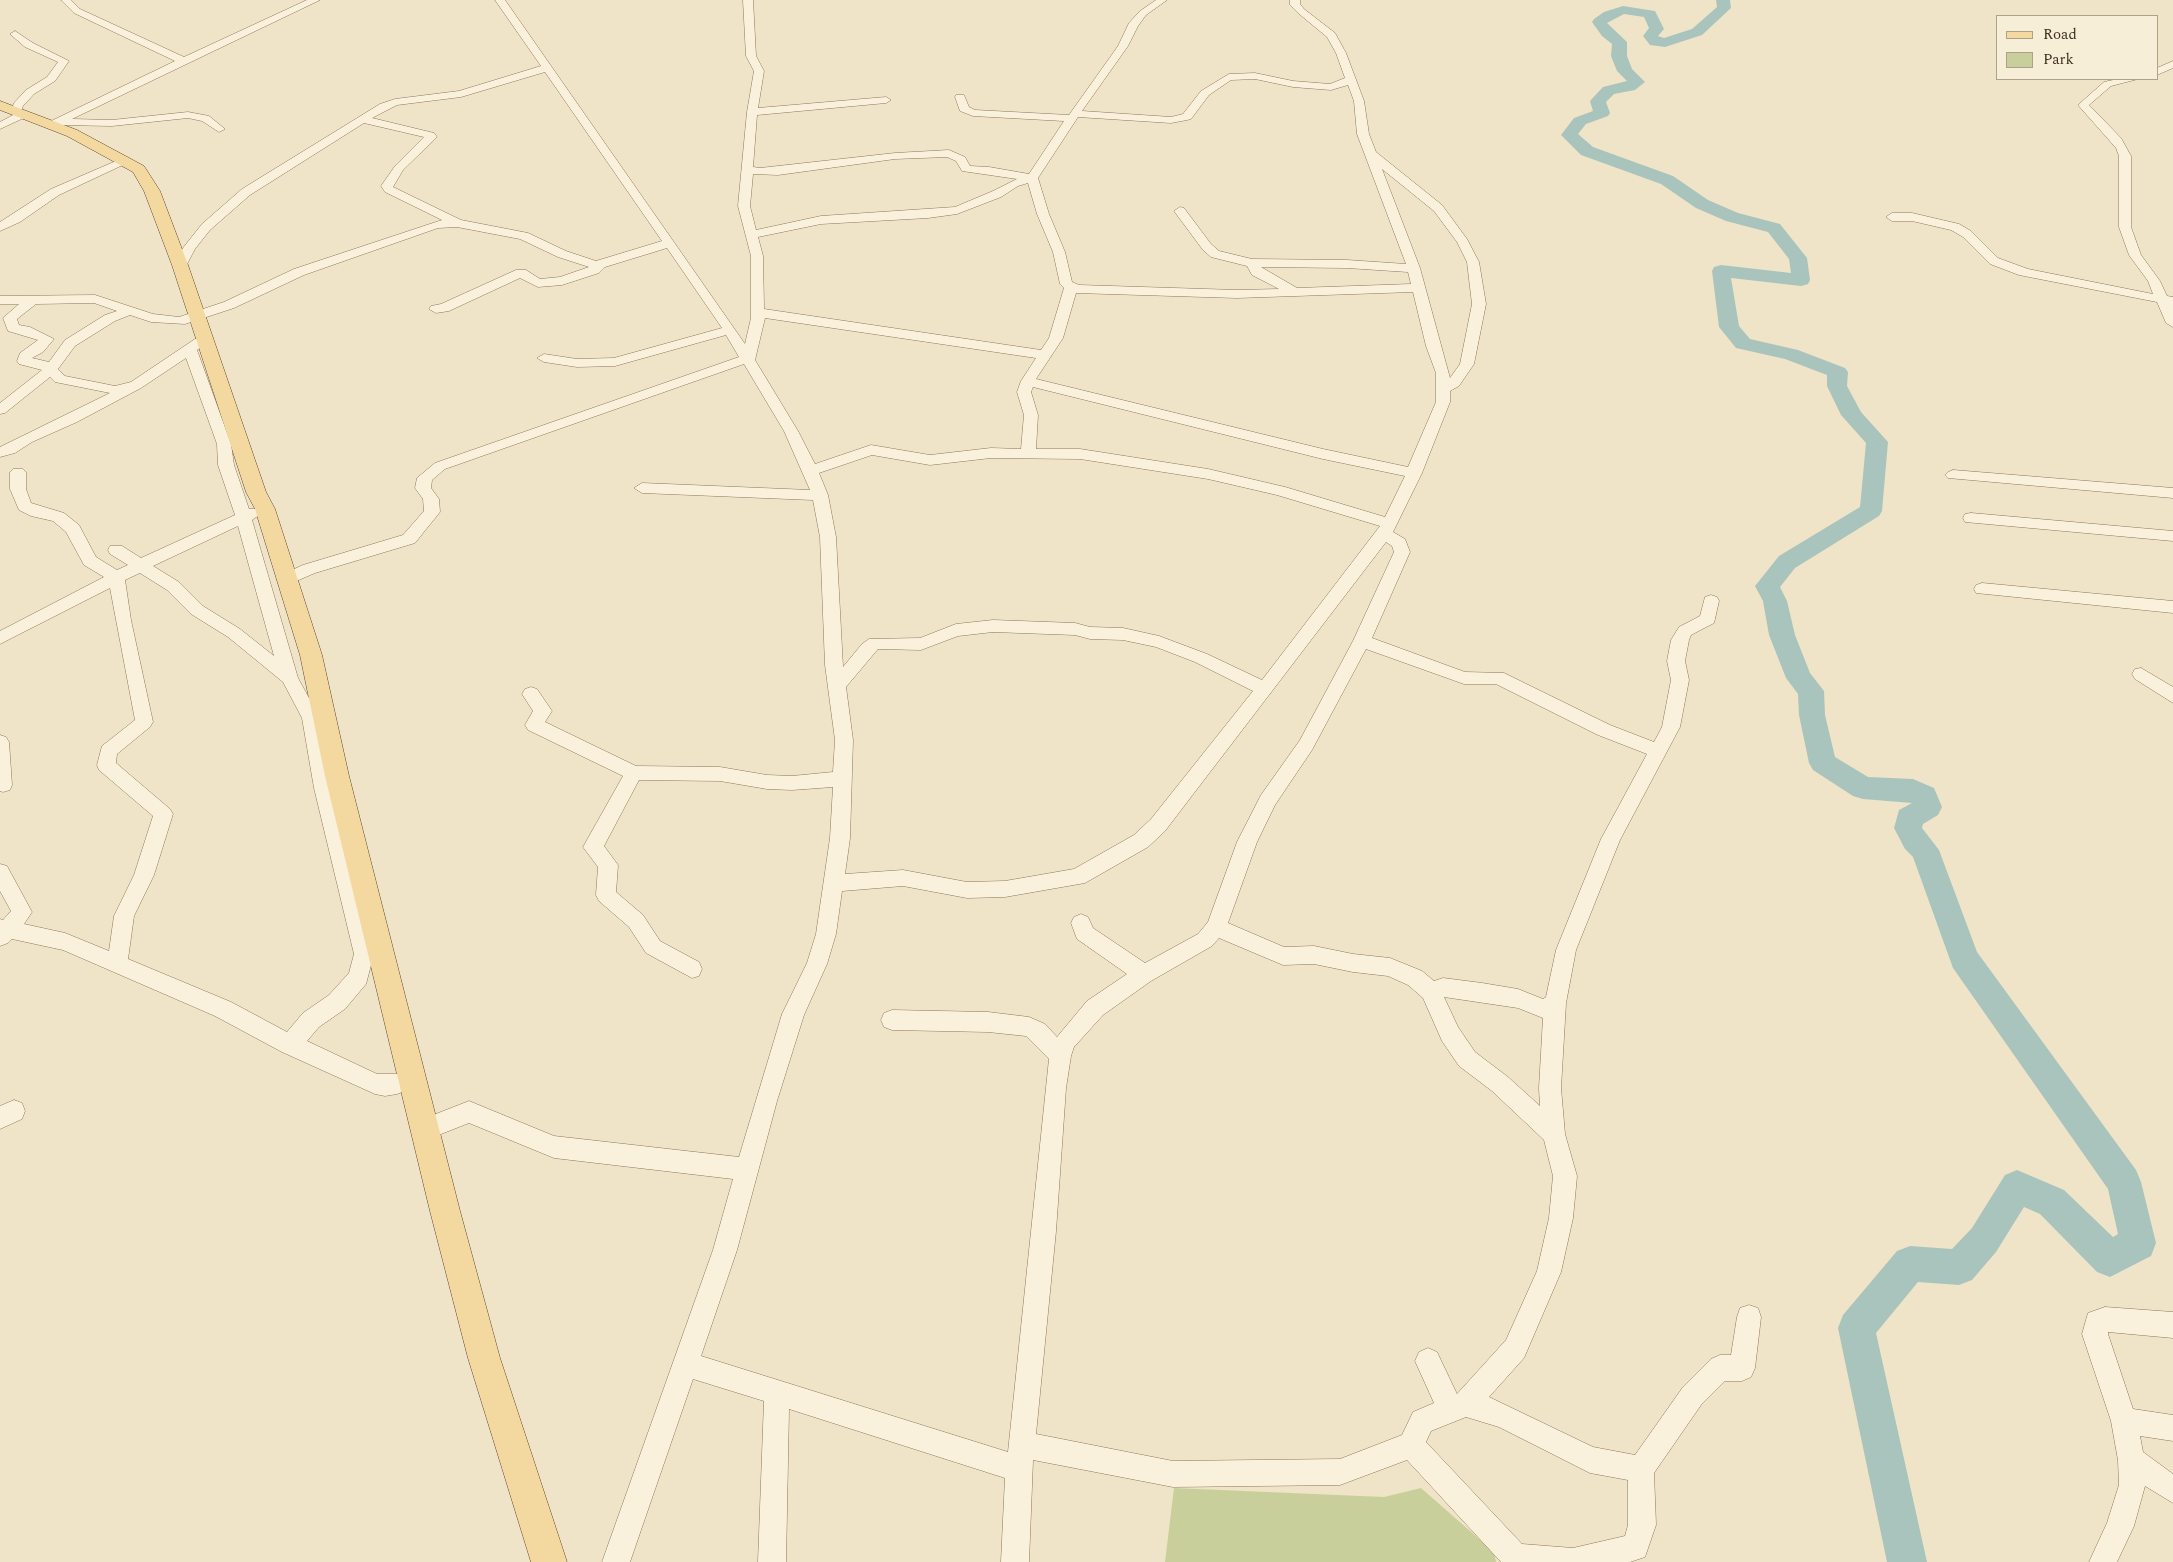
<!DOCTYPE html>
<html>
<head>
<meta charset="utf-8">
<style>
  body { margin:0 }
  #map { position:relative; width:2173px; height:1562px; overflow:hidden; background:#f0e4c8; font-family:Spectral,serif }
  canvas { display:block }
  .legend { position:absolute; left:1996px; top:15px; width:162px; height:65px; box-sizing:border-box; background:#f7eed8; border:1px solid #ada18e; margin:0; padding:6px 9px; list-style:none; font-size:15px; color:#3d2e20 }
  .legend li { display:flex; align-items:center; gap:10px; height:25px }
  .legend b { width:25px; border:1px solid #ada18e }
</style>
</head>
<body>
<div id="map">
<canvas width="2173" height="1562"></canvas>
<ul class="legend">
<li><b style="height:6px;background:#f3d9a0"></b>Road</li>
<li><b style="height:14px;background:#c9cf9b"></b>Park</li>
</ul>
</div>
<script>
const ctx = document.querySelector('canvas').getContext('2d');
ctx.lineJoin = 'round';
function fillPath(path, color) { ctx.fillStyle = color; ctx.fill(path, 'evenodd'); }
const shape = rows => new Path2D(rows.map(r => 'M' + r).join(''));
function strokePath(path, color, width, dash) { ctx.strokeStyle = color; ctx.lineWidth = width; ctx.lineCap = dash ? 'butt' : 'round'; ctx.setLineDash(dash || []); ctx.stroke(path); }
fillPath(shape([
  [1174,1488,1384,1497,1421,1488,1494,1552,1496,1562,1165,1562]
]), '#c9cf9b');
fillPath(shape([
  [1716,0,1730,0,1731,8,1702,35,1665,47,1650,45,1643,36,1649,28,1644,17,1624,14,1607,23,1627,42,1627,56,1632,69,1645,82,1635,90,1614,94,1606,102,1610,113,1608,116,1586,124,1578,134,1593,147,1673,176,1708,200,1738,213,1780,224,1807,258,1810,280,1808,284,1801,286,1731,278,1739,326,1750,339,1798,350,1845,368,1848,372,1847,386,1861,412,1888,442,1882,511,1879,516,1795,568,1780,587,1787,601,1795,635,1810,673,1824,691,1825,715,1835,757,1868,777,1913,779,1934,788,1942,807,1938,815,1923,824,1922,828,1939,850,1977,952,2136,1170,2141,1182,2156,1243,2151,1256,2110,1277,2097,1272,2040,1214,2024,1207,1996,1252,1972,1280,1959,1285,1918,1282,1876,1333,1927,1562,1887,1562,1838,1328,1843,1315,1897,1251,1910,1246,1952,1249,1972,1228,2005,1175,2017,1170,2064,1190,2113,1237,2118,1234,2108,1189,1953,968,1913,857,1905,849,1894,828,1899,810,1912,803,1863,799,1853,796,1813,770,1809,763,1799,715,1798,694,1786,678,1769,635,1763,601,1755,586,1779,556,1860,507,1866,443,1841,415,1827,386,1827,375,1785,359,1736,348,1719,327,1712,271,1714,267,1721,265,1791,273,1789,259,1768,232,1726,221,1696,208,1661,184,1581,155,1561,135,1574,118,1593,111,1590,101,1603,87,1627,81,1617,71,1611,56,1612,44,1602,36,1592,22,1594,19,1604,12,1623,6,1655,11,1664,29,1658,36,1664,38,1692,29,1717,7,1716,0]
]), '#a9c4bc');
const minor = shape([
  [61,0,71,0,80,9,184,57,307,0,320,0,72,119,112,120,188,112,209,116,225,129,219,132,202,121,188,118,112,126,59,125,47,127,47,123,175,61,74,13,61,0],
  [495,0,505,0,745,344,751,318,751,256,738,206,747,112,754,71,746,56,743,0,753,0,756,56,764,71,758,108,886,97,891,100,886,103,757,115,753,167,760,168,895,153,949,150,965,157,970,166,989,167,1029,174,1064,121,973,116,960,111,955,97,956,95,964,95,969,107,975,110,1069,115,1118,46,1129,23,1140,11,1156,0,1167,0,1146,15,1138,26,1128,46,1082,111,1171,117,1183,114,1201,91,1229,74,1255,73,1293,81,1330,84,1345,78,1336,53,1327,37,1298,13,1290,5,1290,0,1300,0,1300,4,1304,9,1335,33,1346,53,1364,101,1369,134,1376,152,1442,205,1467,239,1479,262,1486,304,1474,364,1459,386,1450,391,1450,402,1422,473,1393,532,1405,539,1410,552,1372,638,1465,672,1504,673,1610,725,1654,742,1662,727,1671,680,1667,661,1671,640,1679,627,1700,616,1705,597,1711,595,1717,597,1719,601,1714,623,1691,635,1689,640,1685,661,1689,680,1680,727,1620,840,1576,950,1566,1003,1561,1088,1565,1134,1577,1176,1573,1218,1561,1272,1524,1358,1489,1397,1593,1447,1635,1455,1683,1387,1711,1359,1720,1355,1731,1355,1737,1317,1740,1308,1749,1305,1758,1308,1761,1317,1755,1368,1751,1377,1742,1381,1725,1381,1701,1405,1654,1473,1656,1525,1645,1557,1630,1562,1501,1562,1407,1460,1340,1485,1173,1487,1033,1460,1029,1562,1001,1562,1005,1478,789,1409,786,1562,758,1562,764,1401,693,1379,630,1562,602,1562,713,1250,733,1179,554,1158,469,1123,426,1140,418,1137,415,1129,418,1121,469,1101,554,1136,739,1157,782,1014,807,963,816,934,830,838,833,787,792,790,767,789,720,781,639,780,604,846,618,865,616,892,643,915,660,941,699,962,702,969,699,976,692,978,646,953,629,927,599,901,596,895,598,867,583,847,623,776,528,730,525,725,533,711,522,694,525,689,531,687,537,689,552,711,545,722,636,766,720,767,767,775,792,776,833,772,835,740,825,665,820,537,813,500,642,493,634,488,642,483,810,490,784,431,744,364,445,469,432,480,431,488,439,499,440,512,415,543,315,573,287,585,281,583,279,579,281,575,303,565,403,535,424,511,423,499,415,488,417,478,435,463,739,357,726,335,615,366,577,367,544,362,537,358,544,354,577,359,614,358,722,328,667,248,605,267,599,273,562,285,538,287,520,278,449,311,436,313,429,309,431,306,441,304,516,270,526,270,540,279,560,277,589,267,558,257,520,239,457,227,438,228,304,275,234,308,185,324,151,322,130,315,115,321,75,346,58,369,65,376,115,386,131,382,195,339,205,339,207,342,197,350,231,444,234,465,249,509,260,509,262,513,252,520,298,678,320,718,332,788,374,954,366,984,345,1009,319,1027,307,1041,377,1074,396,1074,413,1067,421,1070,424,1077,421,1084,397,1094,385,1096,375,1094,282,1052,215,1016,63,950,12,939,8,943,0,946,0,919,3,920,11,911,0,891,0,864,7,866,32,912,24,924,65,933,109,951,114,916,134,875,153,816,99,770,97,765,102,746,135,720,110,588,0,644,0,631,104,577,84,565,66,532,53,521,31,516,19,510,10,489,10,472,13,469,23,469,26,472,26,489,31,503,64,513,79,525,96,557,117,570,128,565,110,554,108,550,110,546,122,546,141,558,235,515,218,465,217,444,186,358,141,388,77,422,32,442,15,453,0,457,0,447,110,393,55,382,50,377,5,413,0,414,0,403,42,370,19,364,17,361,20,353,38,340,8,331,3,318,19,304,0,304,0,296,95,295,153,314,179,317,224,302,294,269,442,220,385,192,381,186,395,166,424,137,364,123,250,195,210,230,195,249,185,268,175,268,174,265,183,248,202,224,242,189,380,104,395,99,459,91,541,66,495,0],
  [545,72,662,241,596,261,566,251,528,233,461,220,393,187,403,170,437,137,434,133,372,118,397,105,461,97,545,72],
  [1255,79,1293,87,1331,90,1348,85,1354,101,1357,134,1406,264,1347,260,1252,259,1219,251,1211,244,1184,208,1180,207,1174,211,1203,250,1211,257,1247,266,1252,275,1279,289,1237,290,1079,285,1072,282,1065,252,1049,214,1038,178,1078,117,1171,123,1187,120,1191,119,1209,95,1231,80,1255,79],
  [947,157,956,161,962,171,1017,179,993,191,955,207,821,216,756,230,750,206,753,174,778,175,895,159,947,157],
  [1382,169,1434,211,1457,242,1467,262,1472,304,1460,364,1450,378,1420,268,1382,169],
  [1028,183,1037,214,1053,252,1060,284,1064,288,1049,338,1041,350,764,309,763,256,758,237,821,224,928,218,957,214,1001,197,1018,186,1028,183],
  [1261,267,1347,268,1408,272,1411,284,1297,288,1261,267],
  [1413,292,1426,346,1436,373,1436,402,1408,467,1323,449,1036,379,1063,338,1076,293,1237,298,1413,292],
  [94,303,117,311,105,315,65,340,49,362,32,358,43,352,54,339,30,327,19,325,17,319,36,304,94,303],
  [765,318,1036,358,1021,381,1017,392,1024,415,1021,449,991,448,930,455,871,445,815,464,798,431,755,360,765,318],
  [1033,387,1323,459,1405,476,1385,517,1285,487,1208,469,1080,449,1036,449,1038,415,1031,392,1033,387],
  [872,455,930,465,991,458,1080,459,1208,479,1277,495,1380,526,1262,680,1207,654,1159,636,1123,628,1090,627,1075,623,993,620,956,624,920,638,869,639,862,644,843,667,836,537,828,495,819,473,872,455],
  [238,526,274,656,240,629,203,606,179,582,153,566,238,526],
  [1386,542,1392,546,1394,552,1353,641,1300,740,1261,795,1237,842,1208,922,1198,934,1145,963,1093,928,1088,917,1081,914,1074,917,1071,923,1077,939,1127,974,1087,1001,1057,1037,1045,1024,1029,1017,988,1012,892,1010,884,1013,881,1020,884,1027,892,1030,988,1032,1026,1036,1049,1059,1008,1452,701,1356,737,1250,777,1101,804,1015,827,964,836,934,842,891,903,886,967,898,1005,897,1085,883,1148,847,1165,831,1386,542],
  [140,573,167,590,191,614,228,637,283,682,302,718,314,788,354,954,349,973,329,995,303,1013,287,1032,231,1002,128,959,134,916,154,875,173,814,170,809,116,763,117,754,150,727,153,722,131,620,125,580,140,573],
  [993,632,1075,635,1090,639,1123,640,1156,647,1195,662,1253,691,1151,819,1134,835,1074,869,1005,881,967,882,903,870,845,874,850,838,853,740,846,687,878,649,921,650,958,636,993,632],
  [1366,649,1464,684,1496,684,1598,735,1647,754,1601,839,1556,950,1546,997,1543,999,1518,989,1482,983,1443,978,1434,981,1422,971,1390,958,1353,954,1314,946,1284,947,1228,923,1257,842,1275,805,1312,750,1366,649],
  [1219,938,1283,965,1314,964,1353,972,1388,976,1408,985,1423,998,1442,1041,1459,1066,1492,1091,1544,1140,1553,1176,1549,1218,1537,1271,1506,1340,1457,1394,1437,1352,1428,1348,1419,1352,1415,1361,1434,1403,1413,1412,1402,1435,1340,1459,1173,1461,1036,1434,1056,1231,1066,1088,1071,1056,1074,1047,1103,1015,1151,981,1212,946,1219,938],
  [1444,997,1518,1008,1543,1018,1539,1088,1540,1106,1508,1077,1475,1052,1458,1027,1444,997],
  [1466,1417,1499,1427,1590,1473,1628,1480,1628,1525,1625,1536,1573,1548,1522,1544,1426,1442,1431,1431,1466,1417],
  [15,31,33,43,69,61,55,81,34,94,23,106,21,111,28,112,28,116,0,129,0,122,15,114,11,111,14,103,26,90,47,77,58,62,25,47,10,34,15,31],
  [2173,61,2173,68,2157,75,2157,68,2173,61],
  [2118,79,2138,79,2111,86,2089,105,2121,138,2131,156,2131,227,2141,255,2160,281,2167,296,2173,297,2173,327,2166,323,2157,302,2019,275,1990,264,1963,237,1951,230,1912,221,1892,221,1886,217,1892,213,1912,213,1959,224,1971,231,1998,258,2028,269,2153,294,2148,281,2129,255,2119,227,2119,156,2116,148,2078,105,2104,82,2118,79],
  [123,158,129,161,127,163,59,195,20,222,0,231,0,222,51,189,123,158],
  [1953,470,2173,488,2173,498,1948,478,1945,475,1948,472,1953,470],
  [1971,513,2173,531,2173,541,1965,522,1963,518,1965,514,1971,513],
  [1982,583,2173,601,2173,613,1976,593,1974,589,1976,585,1982,583],
  [2141,668,2173,687,2173,703,2135,679,2132,674,2135,669,2141,668],
  [0,735,6,737,9,742,12,785,10,790,3,792,0,791,0,735],
  [14,1100,22,1103,25,1111,22,1119,0,1129,0,1106,14,1100],
  [2105,1307,2173,1312,2173,1338,2108,1332,2108,1334,2133,1409,2173,1415,2173,1441,2140,1436,2143,1452,2173,1474,2173,1503,2145,1486,2134,1526,2117,1562,2089,1562,2107,1523,2119,1485,2118,1460,2111,1421,2082,1334,2088,1313,2105,1307]
]);
const major = shape([
  [0,101,77,130,144,166,160,191,188,265,266,492,275,509,322,655,349,776,460,1211,500,1358,567,1562,531,1562,468,1358,430,1211,325,776,300,655,255,509,246,492,172,265,144,191,133,172,67,136,0,110,0,101]
]);
strokePath(minor, '#8d765c', 1);
strokePath(major, '#5b4430', 1);
fillPath(minor, '#faf1dc');
fillPath(major, '#f3d9a0');
</script>
</body>
</html>
